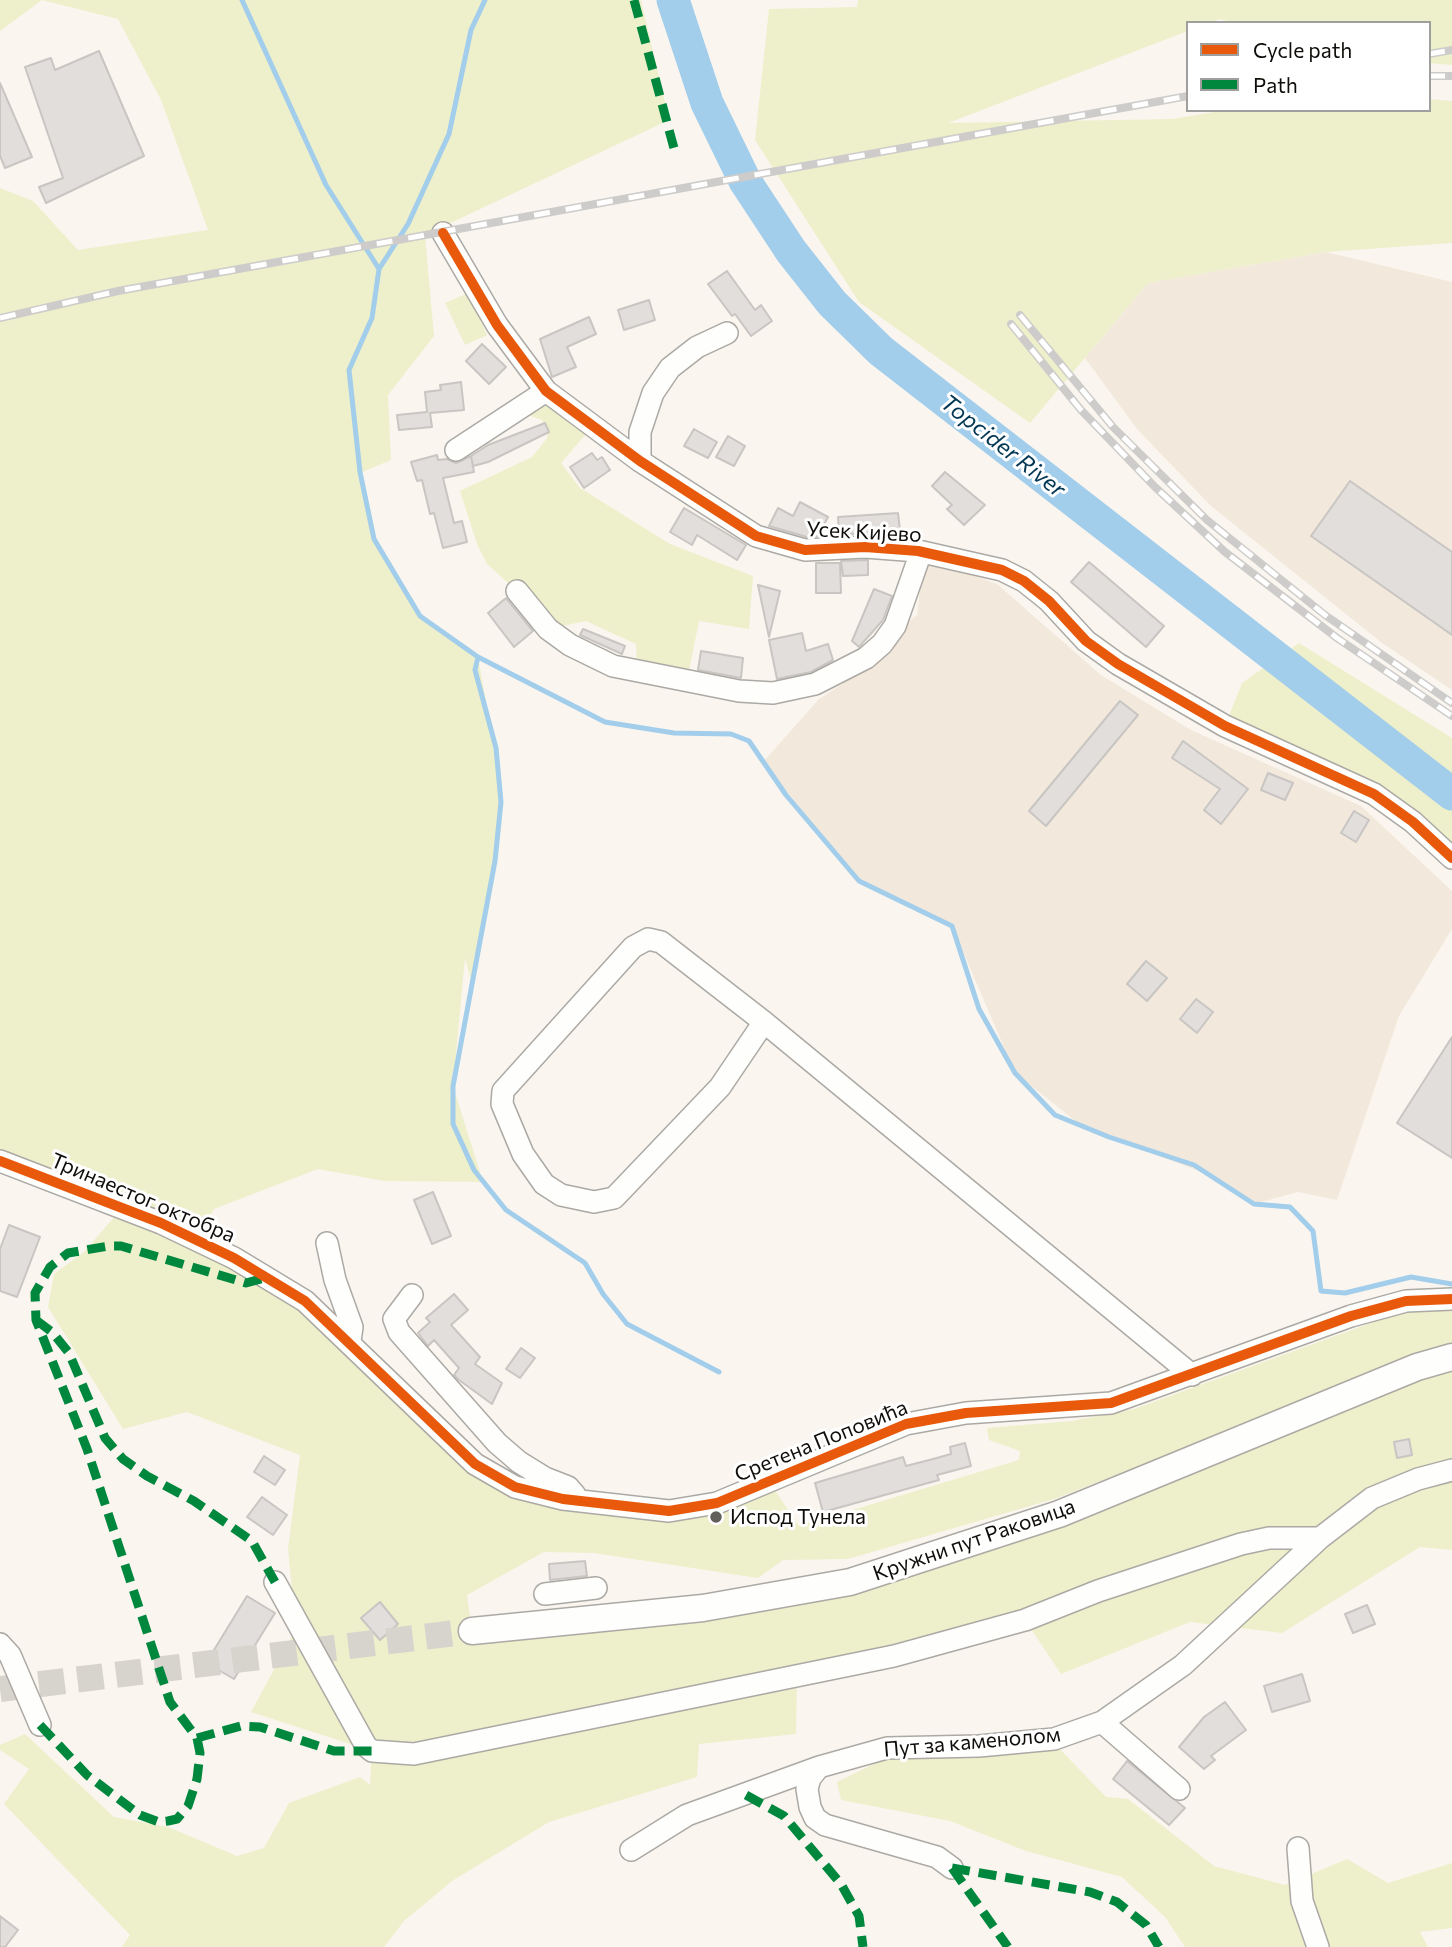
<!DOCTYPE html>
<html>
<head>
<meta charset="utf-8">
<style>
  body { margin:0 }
  #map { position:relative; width:1452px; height:1947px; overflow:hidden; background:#faf6ef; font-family:Commissioner,sans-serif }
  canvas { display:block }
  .legend { position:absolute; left:1186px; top:21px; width:245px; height:91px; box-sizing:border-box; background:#fff; border:2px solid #9f9f9d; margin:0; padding:9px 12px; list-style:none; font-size:21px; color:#100e0a }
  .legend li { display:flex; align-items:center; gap:14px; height:35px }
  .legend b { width:35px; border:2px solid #9f9f9d }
</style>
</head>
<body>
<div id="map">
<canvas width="1452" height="1947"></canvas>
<ul class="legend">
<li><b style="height:9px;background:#e8590c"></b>Cycle path</li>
<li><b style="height:9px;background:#00873e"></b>Path</li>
</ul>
</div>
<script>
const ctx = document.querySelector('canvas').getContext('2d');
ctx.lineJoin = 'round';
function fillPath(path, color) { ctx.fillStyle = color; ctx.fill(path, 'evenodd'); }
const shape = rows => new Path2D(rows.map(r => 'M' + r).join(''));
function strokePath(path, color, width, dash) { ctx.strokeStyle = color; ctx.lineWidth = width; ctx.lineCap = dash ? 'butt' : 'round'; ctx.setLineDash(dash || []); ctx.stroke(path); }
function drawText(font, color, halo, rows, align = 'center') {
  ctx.font = font + ' Commissioner,sans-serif'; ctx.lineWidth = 6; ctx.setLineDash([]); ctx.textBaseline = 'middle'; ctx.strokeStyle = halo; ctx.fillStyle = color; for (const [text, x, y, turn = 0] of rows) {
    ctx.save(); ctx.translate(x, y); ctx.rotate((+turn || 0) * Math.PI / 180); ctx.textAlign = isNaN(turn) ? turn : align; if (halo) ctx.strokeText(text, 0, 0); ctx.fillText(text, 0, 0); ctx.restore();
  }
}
fillPath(shape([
  [1326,252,1452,282,1452,690,1382,643,1211,506,1137,429,1085,358,1148,283],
  [924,558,997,584,1101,675,1191,730,1361,806,1452,891,1452,929,1399,1016,1337,1200,1298,1192,1254,1204,1212,1176,1083,1127,1015,1073,952,926,859,881,763,762,819,699,853,677,882,644,917,615]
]), '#f2e9dc');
fillPath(shape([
  [0,0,641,0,669,120,425,235,434,336,388,395,391,460,360,473,374,539,420,615,478,657,491,730,501,802,493,875,472,985,465,958,453,1086,483,1182,384,1181,318,1169,214,1209,196,1240,268,1277,515,1486,669,1511,746,1491,776,1492,799,1526,1019,1460,1020,1451,989,1440,987,1428,1072,1421,1134,1409,1407,1310,1452,1311,1452,1345,1054,1499,848,1559,783,1560,758,1578,594,1553,544,1552,467,1595,472,1631,850,1582,1236,1440,1452,1369,1452,1550,1420,1547,1282,1633,1190,1622,1061,1674,1025,1620,797,1677,796,1734,699,1744,697,1777,549,1822,452,1881,404,1921,384,1947,122,1947,130,1935,4,1804,29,1769,0,1750,0,1745,25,1734,114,1817,168,1827,237,1856,264,1848,289,1803,360,1777,370,1785,372,1751,251,1712,296,1629,288,1549,300,1455,187,1412,123,1429,48,1307,54,1274,84,1252,123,1207,0,1163,0,188,33,201,78,250,208,230,161,100,118,19,42,0,0,31],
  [858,0,1452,0,1452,65,1429,63,1429,23,1235,23,1220,19,1209,23,1188,23,1188,31,948,123,1172,119,1227,110,1429,110,1429,99,1452,101,1452,243,1326,252,1148,283,1030,423,859,302,755,140,769,9,857,7],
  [468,293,487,335,465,345,445,303],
  [541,401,586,434,561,463,580,488,670,544,753,576,749,629,699,621,688,676,637,667,636,644,586,621,548,629,517,591,487,564,477,544,460,491,532,457,548,437,542,420,522,413],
  [1299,643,1452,738,1452,861,1374,794,1225,726,1242,683],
  [1054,1743,1106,1797,1128,1799,1214,1866,1285,1885,1347,1859,1388,1883,1452,1863,1452,1928,1420,1932,1428,1947,1185,1947,1165,1917,1122,1877,1026,1851,950,1821,841,1800,837,1782,888,1757]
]), '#eeefcb');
strokePath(shape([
  [242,0,326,185,379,269,372,318,349,370,360,472,374,539,420,616,478,657],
  [379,269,408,224,449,134,471,30,485,0],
  [719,1372,627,1324,603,1294,585,1263,506,1210,474,1170,453,1124,453,1086,495,861,501,802,496,748,475,670,478,657,605,722,674,733,731,734,749,741,786,795,859,881,952,926,979,1009,1015,1073,1055,1115,1109,1137,1194,1165,1254,1204,1290,1207,1313,1231,1321,1291,1345,1293,1411,1277,1452,1284]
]), '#a2cdeb', 5);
strokePath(shape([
  [673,0,707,103,745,181,791,251,832,303,881,351,1452,794]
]), '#a2cdeb', 33);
const building = shape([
  [99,51,144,156,46,203,39,187,63,178,25,67,51,58,55,70,99,51],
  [0,83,32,157,5,168,0,156,0,83],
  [727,271,755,310,761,305,772,321,751,336,735,314,732,316,708,284,727,271],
  [649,300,655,320,624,330,618,310,649,300],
  [589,317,596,334,567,347,576,367,552,377,540,339,589,317],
  [482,344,506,367,489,384,466,361,482,344],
  [461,382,464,410,430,413,432,427,399,430,397,415,427,412,425,392,441,390,440,385,461,382],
  [545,423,549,432,488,462,473,466,471,456,488,445,545,423],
  [694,429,717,442,708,458,684,446,694,429],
  [728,436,745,446,734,466,716,457,728,436],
  [592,453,597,460,602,457,610,470,584,488,570,467,592,453],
  [437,455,438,460,447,459,456,463,471,456,474,472,443,478,454,523,462,521,467,542,443,548,434,513,430,514,422,480,417,481,411,462,437,455],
  [945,472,985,505,964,525,947,509,952,505,932,486,945,472],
  [1350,481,1452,552,1452,635,1311,536,1350,481],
  [800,502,828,517,818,536,807,537,769,526,778,508,793,516,800,502],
  [684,508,746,545,737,560,697,535,692,545,670,532,684,508],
  [898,513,900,530,839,535,838,517,898,513],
  [868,560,868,575,843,576,841,561,868,560],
  [1089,562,1164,626,1146,647,1071,582,1089,562],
  [816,563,840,563,841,593,816,593,816,563],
  [758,585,780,591,769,637,758,585],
  [874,589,892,596,883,620,859,647,852,641,874,589],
  [506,598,533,631,514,647,488,613,506,598],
  [583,629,625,646,622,654,580,635,583,629],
  [802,633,806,651,828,644,833,660,811,672,777,679,769,640,802,633],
  [701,651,743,658,741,678,698,670,701,651],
  [1120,701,1138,715,1046,826,1029,811,1120,701],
  [1183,741,1248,789,1221,824,1204,810,1220,789,1172,758,1183,741],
  [1268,773,1293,783,1285,800,1261,790,1268,773],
  [1354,811,1369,820,1356,842,1341,833,1354,811],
  [1146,961,1167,978,1147,1001,1127,984,1146,961],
  [1196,999,1213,1012,1197,1033,1180,1019,1196,999],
  [1452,1037,1452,1158,1397,1123,1452,1037],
  [433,1192,451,1236,432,1244,414,1200,433,1192],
  [9,1225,40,1237,17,1297,0,1291,0,1249,9,1225],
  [454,1294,468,1310,451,1325,480,1357,475,1364,502,1383,492,1404,459,1380,454,1375,459,1368,434,1340,428,1346,418,1333,430,1322,426,1318,454,1294],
  [521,1348,535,1358,520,1378,506,1369,521,1348],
  [1409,1439,1412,1455,1397,1458,1394,1442,1409,1439],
  [965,1443,971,1466,937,1475,939,1480,823,1512,815,1483,903,1457,906,1466,933,1459,951,1454,950,1447,965,1443],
  [264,1456,285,1470,275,1485,254,1472,264,1456],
  [262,1497,287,1515,273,1535,247,1517,262,1497],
  [585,1561,587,1576,550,1580,549,1564,585,1561],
  [247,1596,275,1613,234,1679,206,1663,247,1596],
  [380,1602,398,1624,380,1640,361,1618,380,1602],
  [1367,1605,1375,1624,1353,1633,1345,1614,1367,1605],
  [1302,1674,1310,1701,1272,1712,1264,1686,1302,1674],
  [1225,1702,1246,1730,1211,1756,1215,1760,1204,1769,1179,1747,1204,1717,1225,1702],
  [1127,1761,1185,1808,1169,1825,1113,1779,1127,1761],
  [0,1916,18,1930,5,1947,0,1947,0,1916]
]);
fillPath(building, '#e2dedc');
strokePath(building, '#c8c5c3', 2);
strokePath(shape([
  [0,1689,472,1631]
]), '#d7d3cd', 26, [26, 13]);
const minor = shape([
  [443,233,497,325,546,391,640,461,756,536,805,550,865,547,918,551,1002,570,1024,581,1049,601,1086,641,1118,664,1225,726,1374,794,1413,822,1452,858],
  [456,450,546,391],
  [640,461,640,432,653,393,670,368,697,347,727,333],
  [517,591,548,629,570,645,613,666,739,691,773,693,815,684,866,658,882,644,895,626,921,552],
  [764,1022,720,1087,614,1198,594,1202,561,1195,544,1184,523,1154,502,1104,503,1091,633,947,648,939,661,942,764,1022,1192,1375],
  [0,1161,161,1223,234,1258,305,1301,475,1464,515,1487,563,1499,669,1511,717,1503,906,1424,966,1413,1111,1403,1351,1316,1406,1301,1452,1299],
  [327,1243,335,1280,352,1327,350,1341],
  [412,1295,394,1319,399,1332,497,1443,519,1462,545,1478,568,1487,575,1495],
  [275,1582,366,1746,372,1751,414,1754,894,1656,1025,1620,1098,1591,1241,1544,1269,1538,1320,1538],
  [545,1594,596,1588],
  [0,1644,10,1655,40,1725],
  [1102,1722,1179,1789],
  [1298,1848,1302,1901,1318,1947],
  [631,1850,687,1815,819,1767],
  [952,1868,937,1857,825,1825,815,1818,810,1807,807,1789,810,1778,819,1767,887,1748,979,1746,1054,1739,1102,1722,1183,1665,1320,1538,1372,1498,1418,1479,1452,1470]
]);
const major = shape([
  [472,1631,703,1608,850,1582,1059,1514,1417,1367,1452,1357]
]);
strokePath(minor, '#aca9a4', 24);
strokePath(major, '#aca9a4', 29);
strokePath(minor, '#fefefd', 21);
strokePath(major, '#fefefd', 26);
const rail = shape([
  [1429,54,1452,50],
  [1429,76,1452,76],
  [1020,315,1113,427,1207,520,1325,615,1452,703],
  [0,318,118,291,1188,96],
  [1011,324,1081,410,1155,487,1225,552,1337,638,1452,716]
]);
strokePath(rail, '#cdccca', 8);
strokePath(rail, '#fff', 5, [16]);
strokePath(shape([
  [634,0,675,152],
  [36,1320,52,1332,69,1353,105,1438,123,1459,147,1476,194,1501,252,1541,275,1582],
  [40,1725,87,1775,140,1815,159,1822,168,1821,177,1819,188,1806,197,1779,200,1753,197,1738,170,1702,87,1449,36,1320,35,1293,50,1267,68,1253,109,1246,121,1246,246,1283,268,1277],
  [197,1738,241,1726,260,1727,334,1751,372,1751],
  [746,1795,784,1816,841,1884,859,1916,863,1947],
  [952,1868,1090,1892,1117,1902,1146,1925,1159,1947],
  [952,1868,1008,1947]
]), '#00873e', 9, [18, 9]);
strokePath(shape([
  [443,233,497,325,546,391,640,461,756,536,805,550,865,547,918,551,1002,570,1024,581,1049,601,1086,641,1118,664,1225,726,1374,794,1413,822,1452,858],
  [0,1161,161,1223,234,1258,305,1301,475,1464,515,1487,563,1499,669,1511,717,1503,906,1424,966,1413,1111,1403,1351,1316,1406,1301,1452,1299]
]), '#e8590c', 10);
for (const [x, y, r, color] of [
  [716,1517,7,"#625f5a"]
]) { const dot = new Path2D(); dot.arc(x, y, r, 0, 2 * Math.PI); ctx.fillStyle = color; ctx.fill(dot); strokePath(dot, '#fff', 2.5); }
drawText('21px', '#100e0a', '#fff', [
  ["Усек Кијево",864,532,3],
  ["Тринаестог октобра",143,1198,23],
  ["Сретена Поповића",821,1441,-22],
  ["Кружни пут Раковица",974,1540,-19],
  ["Пут за каменолом",972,1742,-5]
]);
drawText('21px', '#100e0a', '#fff', [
  ["Испод Тунела",730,1517]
], 'left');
drawText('italic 23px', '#023754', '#fff', [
  ["Topcider River",1003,446,38]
]);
</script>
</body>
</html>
